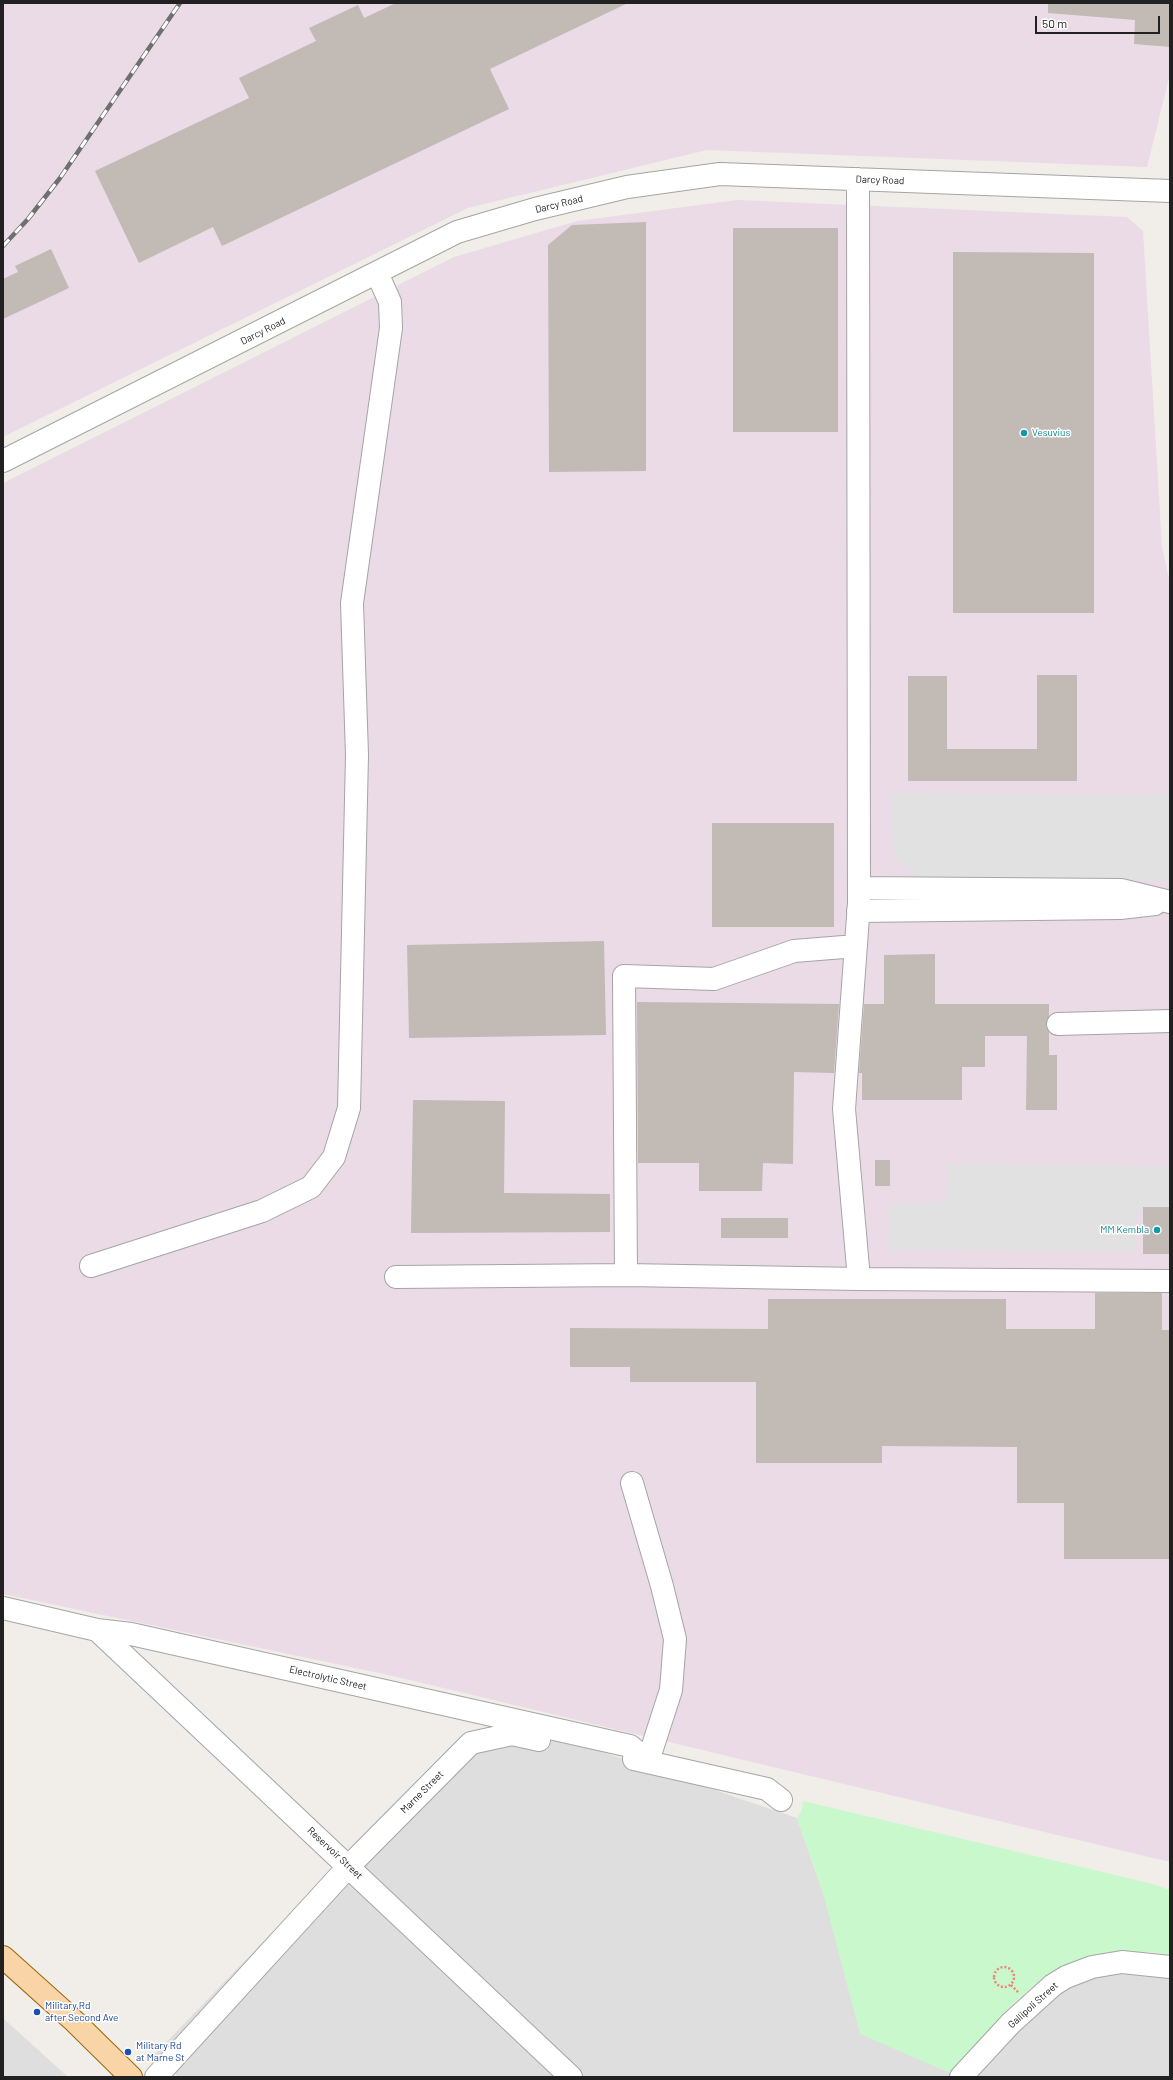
<!DOCTYPE html>
<html>
<head>
<meta charset="utf-8">
<style>
  body { margin:0 }
  #map { position:relative; width:1173px; height:2080px; overflow:hidden; background:#f1eee9; font-family:Barlow,sans-serif }
  canvas { display:block }
  .frame { position:absolute; inset:0; border:4px solid #212121; pointer-events:none }
  .scale { position:absolute; left:1035px; top:16px; width:125px; height:18px; box-sizing:border-box; border:2px solid #212121; border-top:0; padding-left:5px; font-size:12px; line-height:14px; white-space:nowrap; color:#212121; -webkit-text-stroke:3px #fff; paint-order:stroke }
</style>
</head>
<body>
<div id="map">
<canvas width="1173" height="2080"></canvas>
<div class="frame"></div>
<div class="scale">50 m</div>
</div>
<script>
const ctx = document.querySelector('canvas').getContext('2d');
ctx.lineJoin = 'round';
function fillPath(path, color) { ctx.fillStyle = color; ctx.fill(path, 'evenodd'); }
const shape = rows => new Path2D(rows.map(r => 'M' + r).join(''));
function strokePath(path, color, width, dash) { ctx.strokeStyle = color; ctx.lineWidth = width; ctx.lineCap = dash ? 'butt' : 'round'; ctx.setLineDash(dash || []); ctx.stroke(path); }
function drawText(font, color, halo, rows, align = 'center') {
  ctx.font = font + ' Barlow,sans-serif'; ctx.lineWidth = 3; ctx.setLineDash([]); ctx.textBaseline = 'middle'; ctx.strokeStyle = halo; ctx.fillStyle = color; for (const [text, x, y, turn = 0] of rows) {
    ctx.save(); ctx.translate(x, y); ctx.rotate((+turn || 0) * Math.PI / 180); ctx.textAlign = isNaN(turn) ? turn : align; if (halo) ctx.strokeText(text, 0, 0); ctx.fillText(text, 0, 0); ctx.restore();
  }
}
fillPath(shape([
  [523,1725,797,1818,823,1893,950,2073,1083,1959,1170,1962,1170,2077,178,2077,154,2055,460,1737],
  [3,2018,68,2077,3,2077]
]), '#dfdede');
fillPath(shape([
  [3,3,1170,3,1170,74,1147,167,707,150,468,208,3,437],
  [737,200,1127,217,1143,231,1162,547,1170,583,1170,1862,393,1676,3,1594,3,483,454,257,577,221]
]), '#eadbe7');
fillPath(shape([
  [803,1801,1153,1884,1170,1890,1170,1955,1151,1952,1123,1952,1062,1969,1032,1987,1011,2006,950,2073,860,2034,823,1893,797,1818,801,1812]
]), '#c9f8cc');
fillPath(shape([
  [891,793,1170,794,1170,881,923,879,893,858],
  [947,1164,1170,1166,1170,1207,1143,1207,1136,1216,1135,1251,888,1250,889,1204,946,1202]
]), '#e1e1e1');
fillPath(shape([
  [396,3,628,3,490,69,509,109,222,246,213,227,139,263,95,171,249,98,239,78,316,41,309,28,358,5,364,18],
  [1048,3,1170,3,1170,47,1134,44,1135,20,1048,13],
  [646,222,646,471,549,472,548,245,572,225],
  [733,228,838,228,838,432,733,432],
  [51,249,69,288,3,319,3,279,18,272,15,266],
  [953,252,1094,253,1094,613,953,613],
  [1037,675,1077,675,1077,781,908,781,908,676,947,676,947,749,1037,749],
  [712,823,834,823,834,927,712,927],
  [604,941,606,1035,409,1038,407,945],
  [935,954,935,1004,1049,1004,1049,1016,1046,1025,1049,1032,1049,1055,1057,1055,1057,1110,1026,1110,1027,1036,985,1036,985,1067,962,1067,962,1100,862,1100,862,1073,859,1073,864,1004,884,1004,884,955],
  [637,1002,839,1004,834,1073,794,1072,793,1164,763,1163,762,1191,699,1191,699,1163,638,1163],
  [413,1100,505,1101,504,1193,610,1194,610,1232,411,1233],
  [875,1160,890,1160,890,1186,875,1186],
  [1143,1207,1170,1207,1170,1254,1143,1254],
  [721,1218,788,1218,788,1238,721,1238],
  [1095,1293,1162,1293,1162,1330,1170,1330,1170,1559,1064,1559,1064,1503,1017,1503,1017,1447,882,1446,882,1463,756,1463,756,1382,630,1382,630,1367,570,1367,570,1328,768,1329,768,1299,1006,1299,1006,1329,1095,1329]
]), '#c2bab5');
const minor = shape([
  [858,179,859,903,844,1109,859,1279],
  [3,461,457,232,535,209,627,187,720,174,1170,191],
  [859,888,1121,890,1170,902],
  [858,911,1120,908,1155,904],
  [1058,1024,1170,1021],
  [91,1266,262,1211,311,1187,334,1157,349,1108,357,755,352,603,391,328,390,302,377,273],
  [626,1275,624,976,714,979,794,951,856,946],
  [396,1277,626,1275,859,1279,1170,1281],
  [3,1608,97,1630,131,1634,630,1746,648,1761,671,1690,675,1639,662,1586,632,1483],
  [97,1630,571,2077],
  [634,1759,767,1789,781,1800],
  [156,2077,349,1866,471,1743,512,1734,539,1740],
  [961,2077,1011,2023,1053,1985,1066,1977,1092,1967,1122,1962,1170,1967]
]);
const major = shape([
  [3,1957,72,2019,131,2077]
]);
strokePath(minor, '#a5a5a5', 24);
strokePath(major, '#986607', 24);
strokePath(shape([
  '994 1977a10 10 0 1 1 20 0a10 10 0 1 1-20 0Z',
  [1011,1985,1018,1992]
]), '#f48277', 2.5, [2, 2]);
strokePath(minor, '#fff', 22);
strokePath(major, '#f8d4a7', 22);
const rail = shape([
  [3,246,28,219,60,178,180,3]
]);
strokePath(rail, '#6f6f6f', 4.5);
strokePath(rail, '#fff', 3, [9]);
for (const [x, y, r, color] of [
  [1024,433,4,"#0f9aa8"],
  [1157,1230,4,"#0f9aa8"],
  [37,2012,4,"#1a4fb4"],
  [128,2052,4,"#1a4fb4"]
]) { const dot = new Path2D(); dot.arc(x, y, r, 0, 2 * Math.PI); ctx.fillStyle = color; ctx.fill(dot); strokePath(dot, '#fff', 1.5); }
drawText('10px', '#212121', '#fff', [
  ["Darcy Road",880,180,2],
  ["Darcy Road",559,204,-14],
  ["Darcy Road",263,331,-27],
  ["Electrolytic Street",328,1678,13],
  ["Marne Street",422,1792,-45],
  ["Reservoir Street",335,1853,43],
  ["Gallipoli Street",1033,2005,-42]
]);
drawText('10px', '#0d838f', '#fff', [
  ["Vesuvius",1032,433],
  ["MM Kembla",1149,1230,"right"]
], 'left');
drawText('10px', '#164399', '#fff', [
  ["Military Rd",45,2006],
  ["after Second Ave",45,2018],
  ["Military Rd",136,2046],
  ["at Marne St",136,2058]
], 'left');
</script>
</body>
</html>
